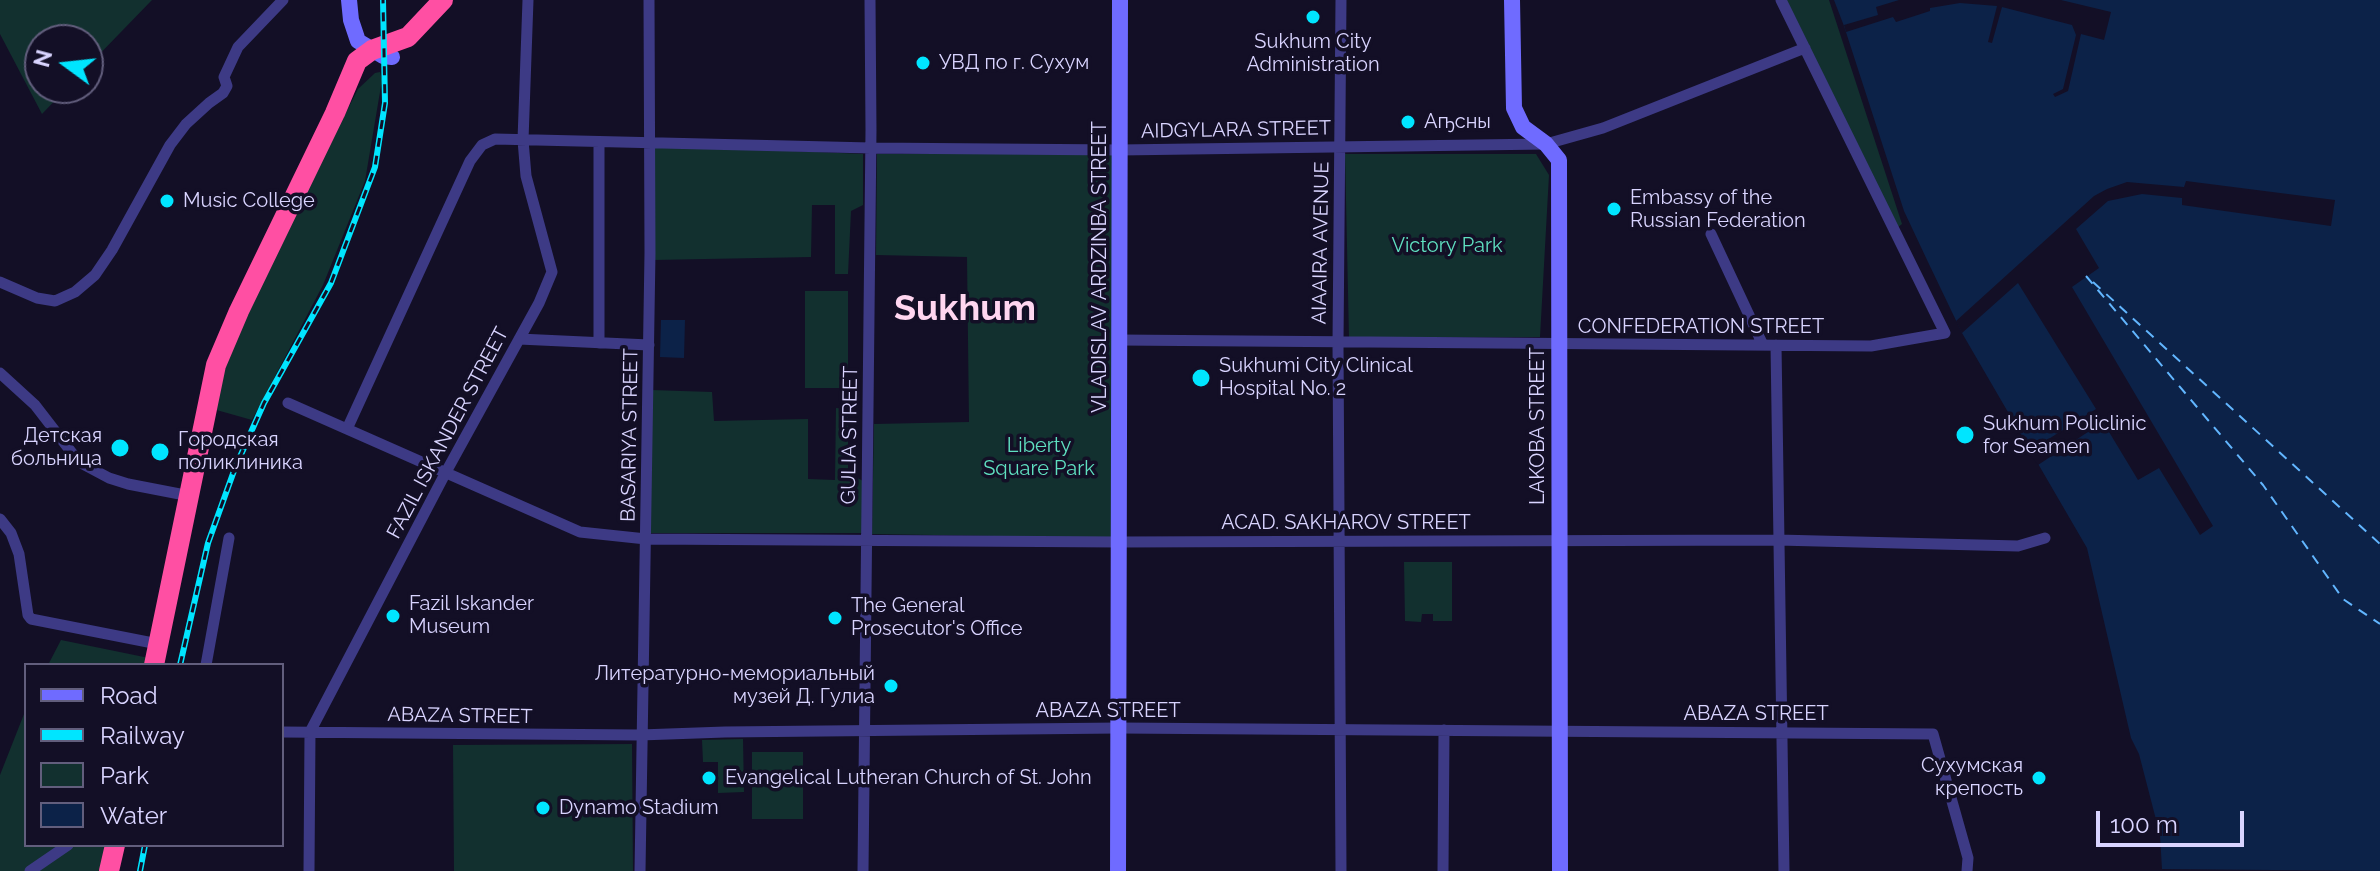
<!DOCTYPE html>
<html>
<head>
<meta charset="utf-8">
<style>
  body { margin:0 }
  #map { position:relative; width:2380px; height:871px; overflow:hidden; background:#130f26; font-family:Raleway,sans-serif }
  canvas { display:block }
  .legend { position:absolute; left:24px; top:663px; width:260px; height:184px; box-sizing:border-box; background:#130f26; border:2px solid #625e7d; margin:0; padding:10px 14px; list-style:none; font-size:24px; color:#d9d4ff }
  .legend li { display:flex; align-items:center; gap:16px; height:40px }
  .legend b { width:40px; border:2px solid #625e7d }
  .north { position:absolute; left:24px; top:24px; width:80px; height:80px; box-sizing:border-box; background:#130f26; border:2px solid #625e7d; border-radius:50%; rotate:285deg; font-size:22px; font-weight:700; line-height:32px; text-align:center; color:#d9d4ff }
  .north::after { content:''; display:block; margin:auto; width:28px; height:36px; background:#00e5ff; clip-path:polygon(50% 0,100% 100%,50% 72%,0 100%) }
  .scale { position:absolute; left:2096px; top:811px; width:148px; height:36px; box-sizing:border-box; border:4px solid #d9d4ff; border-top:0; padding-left:10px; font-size:24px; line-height:28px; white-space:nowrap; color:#d9d4ff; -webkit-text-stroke:6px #130f26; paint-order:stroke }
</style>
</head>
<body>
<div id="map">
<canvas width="2380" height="871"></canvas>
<ul class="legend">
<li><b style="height:10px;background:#6f6bff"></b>Road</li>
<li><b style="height:10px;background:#00e5ff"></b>Railway</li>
<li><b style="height:22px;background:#12302f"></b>Park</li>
<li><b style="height:22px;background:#0c2248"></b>Water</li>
</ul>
<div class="north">N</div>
<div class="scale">100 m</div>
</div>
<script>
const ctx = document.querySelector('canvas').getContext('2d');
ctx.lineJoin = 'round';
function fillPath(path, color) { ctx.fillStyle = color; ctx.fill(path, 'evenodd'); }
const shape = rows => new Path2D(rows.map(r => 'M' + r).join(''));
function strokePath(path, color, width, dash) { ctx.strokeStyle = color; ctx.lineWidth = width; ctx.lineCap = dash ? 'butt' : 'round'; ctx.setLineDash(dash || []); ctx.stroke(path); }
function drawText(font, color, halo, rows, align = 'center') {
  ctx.font = font + ' Raleway,sans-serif'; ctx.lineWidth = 7; ctx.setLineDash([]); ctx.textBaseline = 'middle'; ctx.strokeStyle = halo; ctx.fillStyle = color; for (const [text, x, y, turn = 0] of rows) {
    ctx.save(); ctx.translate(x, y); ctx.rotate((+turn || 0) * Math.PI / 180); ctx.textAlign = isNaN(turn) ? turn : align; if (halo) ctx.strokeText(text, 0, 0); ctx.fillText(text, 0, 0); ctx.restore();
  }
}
fillPath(shape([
  [0,0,152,0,88,66,88,40,40,40,40,88,67,88,42,114,0,34],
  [1786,0,1829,0,1902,224,1893,231],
  [380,72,382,80,365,181,323,285,252,420,213,409,233,343,319,166,358,89,375,73],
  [652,145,863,154,863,205,851,211,848,274,835,274,835,205,812,205,811,257,653,260],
  [877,154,1117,154,1117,538,872,534,874,424,969,422,967,257,876,255],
  [1345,154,1536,154,1549,175,1540,337,1349,338],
  [805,291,848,291,848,388,805,388],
  [651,390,712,392,714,421,808,419,808,479,835,480,836,408,848,409,848,473,863,481,862,533,650,533],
  [1404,562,1452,562,1452,621,1433,621,1433,614,1422,614,1421,622,1405,621],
  [61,640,149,658,148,665,48,665],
  [26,709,26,845,110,845,104,871,0,871,0,775],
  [743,739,744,792,718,793,718,762,703,762,702,740],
  [632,744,633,871,454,871,453,745],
  [752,752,803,752,803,819,752,819]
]), '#12302f');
fillPath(shape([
  [1834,0,2380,0,2380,871,2162,869,2160,835,2139,754,2131,738,2087,548,1962,333,1928,262,1904,211,1844,26],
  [661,320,685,320,684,358,660,357]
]), '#0c2248');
fillPath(shape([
  [1899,0,2061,0,2111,12,2104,40,2081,34,2068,91,2055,97,2053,94,2063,89,2076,35,2072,25,2002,7,1992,43,1988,42,1997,6,1960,3,1930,8,1930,11,1896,22,1893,17,1846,32,1844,25,1878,15,1876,7],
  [2186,181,2335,200,2331,226,2182,205,2182,198,2142,194,2108,201,2076,229,2099,268,2072,287,2213,526,2200,535,2159,468,2138,480,2103,422,2038,465,2028,452,2096,409,2018,283,1962,333,1956,321,2094,196,2107,189,2127,182,2184,187]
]), '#130f26');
strokePath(shape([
  [2086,276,2263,485,2343,599,2380,624],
  [2093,282,2380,544]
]), '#62b6ff', 2, [10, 8]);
strokePath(shape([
  [1341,0,1338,343,1341,871],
  [599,142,599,343],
  [1711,234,1763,345],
  [0,282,37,298,55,301,75,292,95,275,112,250,170,145,186,124,209,103,223,93,227,86,224,77,238,47,283,0],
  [519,339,649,345],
  [1119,340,1871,346,1945,333,1781,0],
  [1776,345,1784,871],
  [0,373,35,405,79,462,109,478,128,484,190,496],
  [288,403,580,532,646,539,1119,542,1778,540,2018,546,2045,538],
  [347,429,470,161,482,145,495,139,871,148,1120,150,1546,144,1603,128,1805,48],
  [0,519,11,533,19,554,28,615,31,619,158,644],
  [206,665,229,538],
  [282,732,640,735,725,732,1119,728,1933,734,1968,858,1967,871],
  [30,871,68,845],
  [309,871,310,732,446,472,539,303,552,272,526,176,523,140,528,0],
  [640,871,650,253,649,0],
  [863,871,871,130,870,0],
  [1443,871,1444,730]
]), '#3d3a85', 11);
strokePath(shape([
  [349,0,351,20,358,41,383,56,392,57],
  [1512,0,1514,108,1523,127,1546,144,1559,160,1560,871],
  [1118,871,1120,0]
]), '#6f6bff', 16);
strokePath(shape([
  [154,665,216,365,239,311,335,113,357,61,372,50,408,37,443,0],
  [109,871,115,845]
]), '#ff4fa3', 20);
const rail = shape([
  [180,665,208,543,235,468,264,403,331,283,375,167,385,103,383,0],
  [140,871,145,845]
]);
strokePath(rail, '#00e5ff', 6);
strokePath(rail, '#130f26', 3, [9]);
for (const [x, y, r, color] of [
  [1313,17,8,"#00e5ff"],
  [923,63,8,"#00e5ff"],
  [1408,122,8,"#00e5ff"],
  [167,201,8,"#00e5ff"],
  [1614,209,8,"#00e5ff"],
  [1201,378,10,"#00e5ff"],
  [1965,435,10,"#00e5ff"],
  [120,448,10,"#00e5ff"],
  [160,452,10,"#00e5ff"],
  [393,616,8,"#00e5ff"],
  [835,618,8,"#00e5ff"],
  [891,686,8,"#00e5ff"],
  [709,778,8,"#00e5ff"],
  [2039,778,8,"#00e5ff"],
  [543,808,8,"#00e5ff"]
]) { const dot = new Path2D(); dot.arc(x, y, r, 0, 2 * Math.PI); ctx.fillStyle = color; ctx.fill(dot); strokePath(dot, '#130f26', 3); }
drawText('20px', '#d9d4ff', '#130f26', [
  ["Sukhum City",1313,42,"center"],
  ["Administration",1313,65,"center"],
  ["УВД по г. Сухум",939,63],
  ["Аҧсны",1424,122],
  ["Embassy of the",1630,198],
  ["Russian Federation",1630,221],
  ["Music College",183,201],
  ["Sukhumi City Clinical",1219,366],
  ["Hospital No. 2",1219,389],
  ["Sukhum Policlinic",1983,424],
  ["for Seamen",1983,447],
  ["Детская",102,436,"right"],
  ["больница",102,459,"right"],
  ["Городская",178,440],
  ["поликлиника",178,463],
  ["Fazil Iskander",409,604],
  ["Museum",409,627],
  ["The General",851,606],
  ["Prosecutor's Office",851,629],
  ["Литературно-мемориальный",875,674,"right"],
  ["музей Д. Гулиа",875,697,"right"],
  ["Сухумская",2023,766,"right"],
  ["крепость",2023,789,"right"],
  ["Evangelical Lutheran Church of St. John",725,778],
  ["Dynamo Stadium",559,808]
], 'left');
drawText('20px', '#d9d4ff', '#130f26', [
  ["AIDGYLARA STREET",1236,130,-1],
  ["AIAAIRA AVENUE",1321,243,-89],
  ["VLADISLAV ARDZINBA STREET",1100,267,-90],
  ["CONFEDERATION STREET",1701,327],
  ["LAKOBA STREET",1538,426,-90],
  ["FAZIL ISKANDER STREET",448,433,-62],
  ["BASARIYA STREET",630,435,-89],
  ["GULIA STREET",850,435,-89],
  ["ACAD. SAKHAROV STREET",1346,523],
  ["ABAZA STREET",1108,711],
  ["ABAZA STREET",1756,714],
  ["ABAZA STREET",460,716,1]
]);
drawText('20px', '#5fe0c0', '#130f26', [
  ["Victory Park",1447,246],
  ["Liberty",1039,446],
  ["Square Park",1039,469]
]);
drawText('bold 36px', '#ffd6f0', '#130f26', [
  ["Sukhum",965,309]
]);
</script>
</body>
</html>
